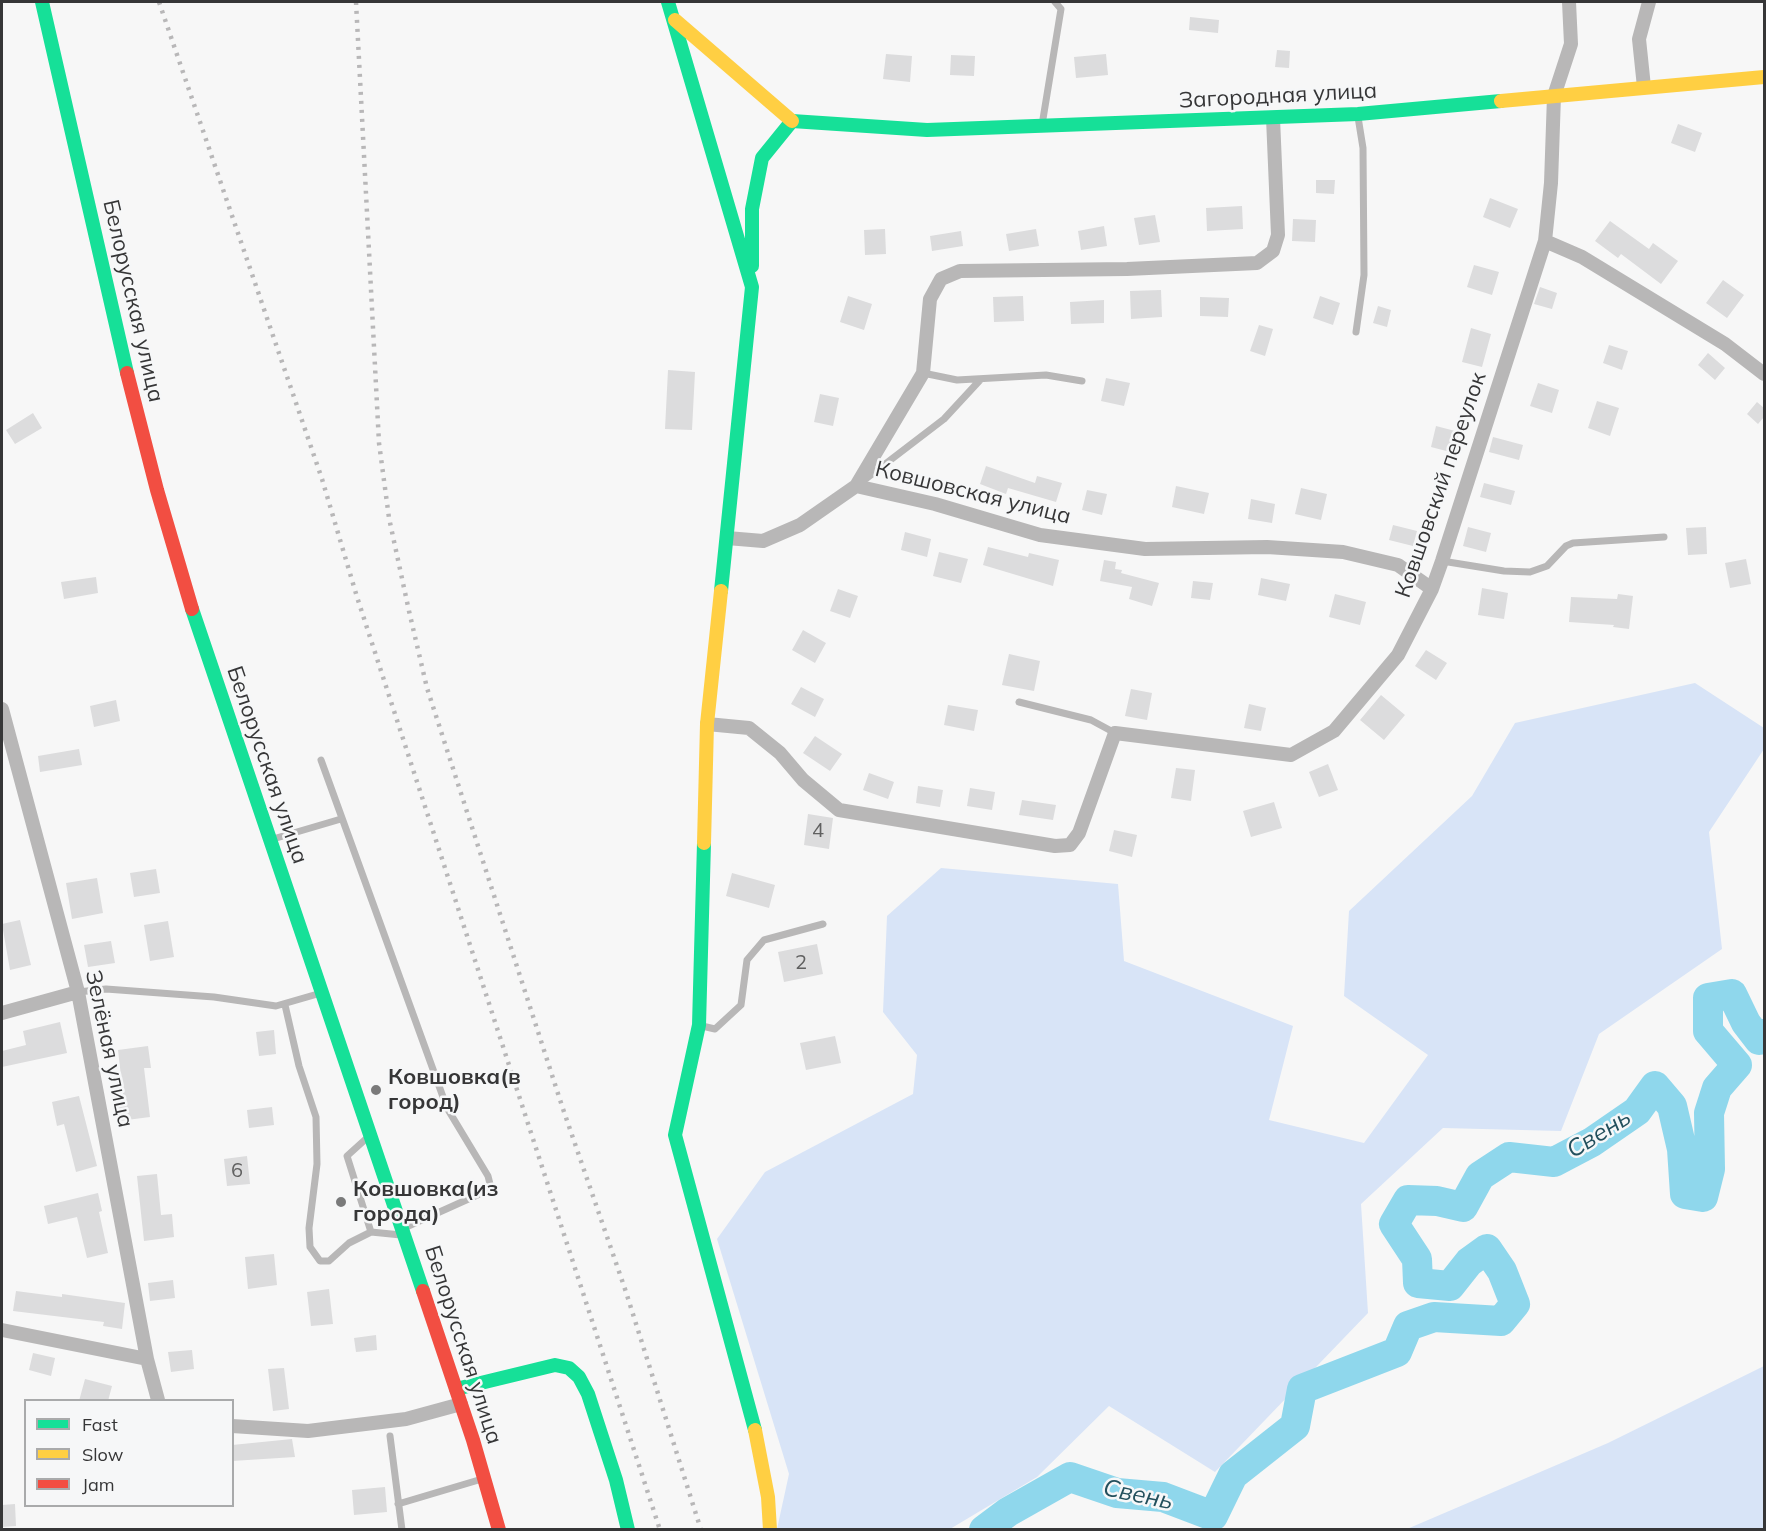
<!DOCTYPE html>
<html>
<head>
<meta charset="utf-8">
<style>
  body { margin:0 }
  #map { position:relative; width:1766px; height:1531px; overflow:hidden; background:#f7f7f7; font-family:Mulish,sans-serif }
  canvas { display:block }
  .frame { position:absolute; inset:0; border:3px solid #363637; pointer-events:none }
  .legend { position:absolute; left:24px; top:1399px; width:210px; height:108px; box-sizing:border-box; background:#f6f7f8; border:2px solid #a9aaab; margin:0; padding:8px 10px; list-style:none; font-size:18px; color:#363637 }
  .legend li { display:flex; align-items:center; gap:12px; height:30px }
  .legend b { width:30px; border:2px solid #a9aaab }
</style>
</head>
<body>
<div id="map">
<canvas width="1766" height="1531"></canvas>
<div class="frame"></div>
<ul class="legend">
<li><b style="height:8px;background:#16e098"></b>Fast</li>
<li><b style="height:8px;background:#ffcf43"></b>Slow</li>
<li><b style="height:8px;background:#f24e42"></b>Jam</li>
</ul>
</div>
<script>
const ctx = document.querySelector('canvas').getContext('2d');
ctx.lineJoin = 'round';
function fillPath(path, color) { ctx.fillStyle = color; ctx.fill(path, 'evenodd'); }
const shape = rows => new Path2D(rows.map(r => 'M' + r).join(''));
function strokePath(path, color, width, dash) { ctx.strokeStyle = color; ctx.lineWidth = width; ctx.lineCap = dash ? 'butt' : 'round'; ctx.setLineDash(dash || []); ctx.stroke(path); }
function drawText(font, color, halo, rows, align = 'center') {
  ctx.font = font + ' Mulish,sans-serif'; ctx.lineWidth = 5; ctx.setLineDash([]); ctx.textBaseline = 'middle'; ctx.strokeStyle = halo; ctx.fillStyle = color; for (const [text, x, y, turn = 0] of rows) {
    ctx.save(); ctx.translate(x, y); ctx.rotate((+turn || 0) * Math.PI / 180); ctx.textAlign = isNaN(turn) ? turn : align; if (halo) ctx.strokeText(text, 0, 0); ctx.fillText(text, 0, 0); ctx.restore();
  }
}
fillPath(shape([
  [1695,683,1764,728,1764,749,1709,832,1722,949,1599,1034,1561,1131,1443,1128,1361,1204,1368,1313,1215,1472,1109,1406,1037,1477,950,1529,777,1529,789,1474,717,1239,765,1172,913,1094,917,1055,883,1012,887,916,941,868,1118,884,1124,961,1293,1026,1269,1120,1364,1143,1428,1055,1344,996,1349,911,1472,796,1515,723],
  [1764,1366,1764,1529,1407,1529,1608,1443]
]), '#d8e4f7');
strokePath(shape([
  [984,1530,1008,1512,1070,1477,1117,1493,1163,1497,1213,1516,1233,1475,1295,1426,1302,1389,1397,1352,1408,1326,1434,1317,1501,1321,1515,1304,1502,1271,1487,1249,1469,1262,1450,1286,1418,1283,1417,1259,1394,1224,1408,1200,1437,1201,1463,1207,1480,1176,1509,1157,1554,1162,1592,1142,1637,1111,1655,1086,1672,1106,1682,1149,1685,1194,1703,1197,1710,1169,1709,1113,1717,1088,1737,1065,1708,1031,1708,998,1732,994,1746,1023,1759,1040,1764,1034]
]), '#8fd7ec', 30);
fillPath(shape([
  [1190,17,1219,20,1218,33,1189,30],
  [1277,50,1290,51,1289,68,1275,67],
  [886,54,912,56,910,82,883,79],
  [1106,54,1108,75,1076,78,1074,57],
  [951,55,975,56,974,76,950,75],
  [1678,124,1702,133,1695,152,1671,143],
  [1316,180,1335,180,1334,194,1316,193],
  [1490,198,1518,209,1510,228,1483,217],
  [1242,206,1243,229,1207,231,1206,208],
  [1155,215,1160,242,1139,245,1134,218],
  [1293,219,1316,220,1315,242,1292,241],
  [1610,221,1649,249,1653,243,1678,261,1661,284,1621,254,1618,258,1595,241],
  [1104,226,1107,246,1081,250,1078,231],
  [885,229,886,254,865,255,864,230],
  [1036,229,1039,246,1009,251,1006,234],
  [961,231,963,246,932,251,930,236],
  [1474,265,1499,272,1492,295,1467,287],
  [1723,280,1744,295,1727,318,1706,303],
  [1540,287,1557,293,1552,309,1534,304],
  [1161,290,1162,317,1131,319,1130,291],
  [848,296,872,304,864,330,840,322],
  [1023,296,1024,321,994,322,993,297],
  [1320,296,1340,303,1333,325,1313,318],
  [1200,297,1229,298,1228,317,1200,316],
  [1104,300,1104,323,1071,324,1070,302],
  [1378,306,1391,310,1387,327,1373,323],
  [1259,325,1273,329,1265,356,1250,351],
  [1471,328,1491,334,1482,367,1462,362],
  [1609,345,1628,351,1622,370,1603,363],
  [1708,353,1725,368,1715,380,1698,365],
  [668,370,695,372,692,430,665,429],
  [1106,378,1130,383,1124,406,1101,401],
  [1538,383,1559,390,1552,413,1530,406],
  [820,394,839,398,833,426,814,422],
  [1597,401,1619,408,1610,436,1588,428],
  [1757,402,1764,408,1764,417,1758,424,1747,414],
  [33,413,42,428,15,444,6,430],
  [1436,426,1459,432,1454,453,1431,447],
  [1493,437,1523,445,1519,460,1489,452],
  [986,466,1035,483,1037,476,1062,483,1056,502,1008,488,1006,494,980,484],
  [1484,483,1515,491,1511,505,1480,497],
  [1176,486,1209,493,1204,514,1172,507],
  [1301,488,1327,494,1321,520,1295,514],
  [1087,490,1107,494,1102,515,1082,510],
  [1251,499,1275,504,1272,523,1248,519],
  [1393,525,1417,531,1413,546,1389,540],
  [1468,527,1491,533,1486,552,1463,546],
  [1706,527,1707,554,1688,555,1686,528],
  [905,532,931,539,927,557,901,550],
  [988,547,1028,557,1029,553,1059,560,1053,586,983,565],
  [939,552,968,559,961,583,933,576],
  [1746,559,1751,584,1730,588,1725,563],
  [1104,560,1116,562,1115,569,1122,570,1121,573,1159,583,1152,606,1129,599,1132,587,1100,581],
  [96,577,98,593,64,599,61,582],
  [1261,578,1290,584,1286,601,1258,595],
  [1193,581,1213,583,1210,600,1191,598],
  [1482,588,1508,593,1504,619,1478,615],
  [838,589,858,596,850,618,830,611],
  [1335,594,1366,602,1360,625,1329,617],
  [1618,594,1633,596,1629,629,1613,627,1614,625,1569,622,1571,597,1617,599],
  [803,630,826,643,815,663,792,650],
  [1426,650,1447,663,1436,680,1415,666],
  [1009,654,1040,661,1034,691,1002,685],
  [801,687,824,699,815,717,791,704],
  [1131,689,1152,693,1147,720,1125,716],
  [1381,695,1405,715,1384,740,1360,720],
  [116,700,120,721,94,727,90,706],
  [1249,704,1266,708,1261,731,1244,728],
  [948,705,978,710,974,731,944,725],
  [815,736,842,754,830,771,803,753],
  [79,749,82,765,40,772,38,756],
  [1328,764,1338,790,1319,797,1309,772],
  [1176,768,1195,770,1191,801,1171,798],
  [869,773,894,782,888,799,863,790],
  [918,786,943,790,940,807,916,803],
  [970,788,995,792,992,810,967,806],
  [1022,800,1056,805,1053,820,1019,815],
  [1274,802,1282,828,1251,837,1243,811],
  [808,814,833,818,829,849,804,845],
  [1114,830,1137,835,1132,857,1109,851],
  [156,869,160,893,134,897,130,873],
  [732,873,775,885,769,908,726,896],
  [97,878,103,913,72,919,66,883],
  [20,920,31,965,10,970,2,924],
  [168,921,174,957,150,961,144,925],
  [111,941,115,963,88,967,84,945],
  [817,944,823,974,784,982,778,952],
  [60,1022,67,1053,2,1067,2,1051,26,1045,23,1031],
  [274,1030,276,1054,259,1056,256,1032],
  [835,1036,841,1063,806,1070,800,1043],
  [148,1046,151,1068,144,1068,150,1117,119,1121,117,1095,123,1094,118,1050],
  [79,1096,97,1166,76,1172,64,1124,57,1126,52,1102],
  [272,1107,274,1125,249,1128,247,1110],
  [247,1156,250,1184,227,1186,224,1159],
  [157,1174,161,1215,172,1214,174,1237,144,1241,137,1176],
  [98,1193,102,1211,99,1212,108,1253,87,1258,77,1217,48,1224,44,1206],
  [274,1254,277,1285,248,1289,245,1257],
  [173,1280,175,1298,150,1301,148,1283],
  [329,1289,333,1324,311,1326,307,1292],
  [16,1291,62,1297,62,1294,125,1303,122,1329,103,1326,104,1322,13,1311],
  [376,1335,377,1350,356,1352,354,1338],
  [192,1350,194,1369,171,1372,168,1352],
  [33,1353,55,1358,51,1376,29,1370],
  [284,1368,289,1409,273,1411,268,1369],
  [85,1379,112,1386,108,1401,79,1401],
  [292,1439,295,1457,232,1461,232,1445],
  [385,1487,387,1512,354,1515,352,1490],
  [15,1504,16,1526,2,1527,2,1505]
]), '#dcdcdd');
strokePath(shape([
  [1042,125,1061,9,1055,2],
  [1356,332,1364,275,1363,148,1358,117],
  [923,373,957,380,1046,375,1082,381],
  [863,481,944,419,981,379],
  [1442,561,1504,571,1530,572,1547,566,1566,546,1573,543,1664,537],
  [1019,702,1091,720,1115,733],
  [321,760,447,1108,488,1176,490,1184,484,1192,404,1228],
  [273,839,341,819],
  [78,992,106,989,214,997,276,1006,321,993],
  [285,1005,299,1066,316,1117,317,1164,309,1228,310,1247,320,1261,329,1261,349,1243,371,1232],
  [702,1026,715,1029,741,1005,747,960,764,940,823,924],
  [368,1137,347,1156,371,1232,401,1235],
  [390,1436,402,1530],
  [398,1504,482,1479]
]), '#b8b7b7', 7);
strokePath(shape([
  [1644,87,1639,39,1649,2],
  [1545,241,1582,257,1725,344,1764,374],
  [856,486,923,373,930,299,941,279,960,271,1127,269,1257,263,1273,251,1278,235,1273,118],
  [727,538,763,541,800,525,856,486,935,504,1040,535,1145,549,1267,547,1343,552,1398,565,1432,589],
  [2,709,78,992,147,1359,158,1400],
  [707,724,749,728,780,753,803,780,839,810,1055,846,1070,845,1079,833,1115,733,1291,755,1334,731,1398,655,1432,589,1442,561,1545,241,1551,183,1554,96,1571,44,1569,2],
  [2,1013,78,992],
  [2,1330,147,1359],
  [232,1426,308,1431,406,1419,461,1404]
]), '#b8b7b7', 14);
strokePath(shape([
  [42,2,127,373],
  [668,2,752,287,721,591],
  [792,121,927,130,1358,114,1501,101],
  [752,266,752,209,762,158,792,121],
  [192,609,423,1291],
  [704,843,699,1025,675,1135,755,1430],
  [456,1389,555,1365,569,1368,579,1377,588,1394,616,1480,628,1530]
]), '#16e098', 14);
strokePath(shape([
  [675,20,792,121],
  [1501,101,1764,77],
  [704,843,707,724,721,591],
  [755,1430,768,1497,770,1530]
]), '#ffcf43', 14);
strokePath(shape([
  [127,373,157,490,192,609],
  [423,1291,473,1440,499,1530]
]), '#f24e42', 14);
strokePath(shape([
  [159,2,322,479,357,597,660,1530],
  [356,2,379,443,389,518,409,611,427,688,562,1106,626,1292,701,1530]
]), '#b8b7b8', 4.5, [3, 6]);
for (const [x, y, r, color] of [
  [376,1090,6,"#7a7a7a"],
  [341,1202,6,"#7a7a7a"]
]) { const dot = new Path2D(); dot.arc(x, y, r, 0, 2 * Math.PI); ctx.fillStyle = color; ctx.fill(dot); strokePath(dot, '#f6f7f8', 2); }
drawText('20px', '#606060', null, [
  ["4",818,831],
  ["2",801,963],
  ["6",237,1171]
]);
drawText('22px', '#363637', '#f6f7f8', [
  ["Загородная улица",1278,96,-3],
  ["Белорусская улица",133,301,77],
  ["Ковшовский переулок",1441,485,-71],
  ["Ковшовская улица",973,493,14],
  ["Белорусская улица",267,765,71],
  ["Зелёная улица",109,1049,78],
  ["Белорусская улица",463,1345,72]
]);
drawText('bold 22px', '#363637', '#f6f7f8', [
  ["Ковшовка(в",388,1077],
  ["город)",388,1102],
  ["Ковшовка(из",353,1189],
  ["города)",353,1214]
], 'left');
drawText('italic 24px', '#23505d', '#f6f7f8', [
  ["Свень",1599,1134,-32],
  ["Свень",1138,1495,12]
]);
</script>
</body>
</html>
